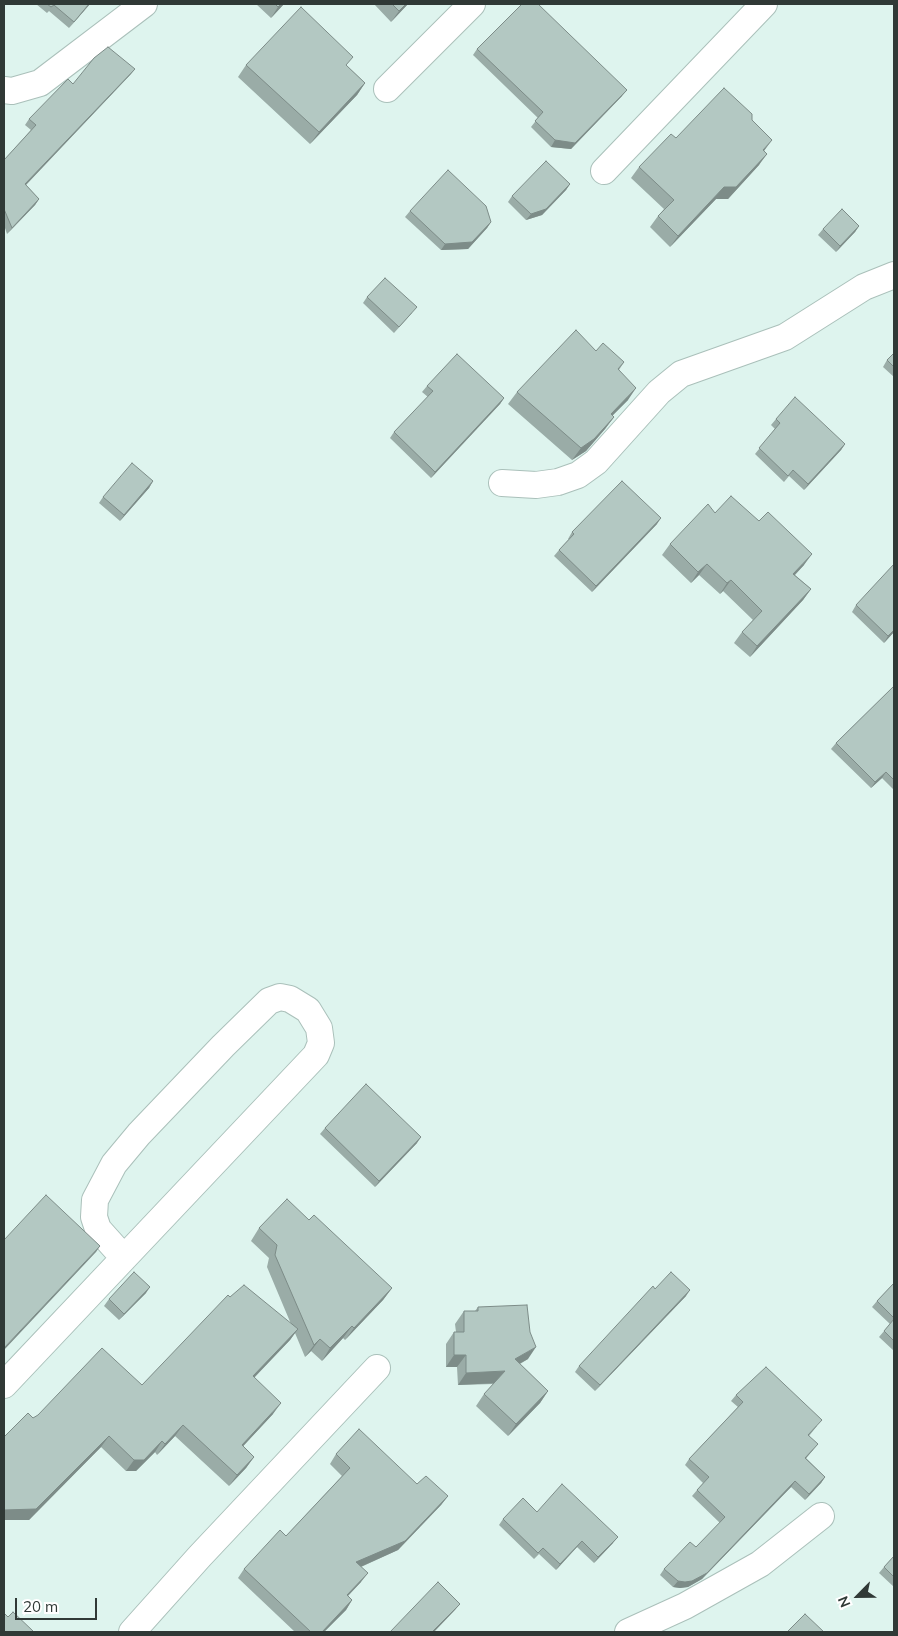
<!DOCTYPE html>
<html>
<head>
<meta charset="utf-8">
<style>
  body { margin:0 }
  #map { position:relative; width:898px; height:1636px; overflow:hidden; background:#def4ee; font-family:Mulish,sans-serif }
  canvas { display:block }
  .frame { position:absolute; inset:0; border:5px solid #303936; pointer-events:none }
  .north { position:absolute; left:833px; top:1571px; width:50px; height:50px; -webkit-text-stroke:4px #fff; paint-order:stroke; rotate:247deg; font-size:14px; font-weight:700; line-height:20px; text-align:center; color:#303936 }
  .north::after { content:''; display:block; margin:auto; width:18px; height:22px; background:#303936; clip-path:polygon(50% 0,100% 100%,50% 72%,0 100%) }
  .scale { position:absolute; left:15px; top:1598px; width:82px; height:22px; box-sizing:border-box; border:2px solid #303936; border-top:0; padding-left:6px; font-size:15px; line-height:18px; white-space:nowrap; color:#303936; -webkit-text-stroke:4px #fff; paint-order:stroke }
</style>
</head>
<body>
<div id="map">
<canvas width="898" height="1636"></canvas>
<div class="frame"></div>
<div class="north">N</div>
<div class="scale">20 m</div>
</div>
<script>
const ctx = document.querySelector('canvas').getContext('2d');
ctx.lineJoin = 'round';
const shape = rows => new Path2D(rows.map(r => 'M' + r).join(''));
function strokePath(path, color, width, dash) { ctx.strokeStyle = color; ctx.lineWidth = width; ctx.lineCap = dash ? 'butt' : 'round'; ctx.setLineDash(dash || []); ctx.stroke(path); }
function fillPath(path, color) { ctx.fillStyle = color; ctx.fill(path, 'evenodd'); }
const street = shape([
  [387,89,472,4],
  [4,90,12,91,40,83,144,4],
  [604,171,764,4],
  [502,483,536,485,558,482,578,475,596,462,659,392,681,374,785,337,864,287,894,275],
  [4,1385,124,1258,316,1055,321,1043,319,1028,308,1010,290,999,280,997,269,1001,223,1046,139,1134,114,1164,95,1200,94,1217,98,1229,124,1258],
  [132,1632,200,1556,377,1368],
  [628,1632,685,1606,760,1564,821,1516]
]);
strokePath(street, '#aac0ba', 28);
strokePath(street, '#fff', 26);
fillPath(shape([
  [36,4,90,4,69,28,49,11,47,13],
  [256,4,284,4,271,18],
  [374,4,408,4,391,22],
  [477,49,622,96,571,149,551,147,531,127,538,118,473,55],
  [246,65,347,66,365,83,357,95,310,144,238,77],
  [135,69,130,75,26,185,39,199,35,205,7,234,4,225,4,160,31,130,25,125,29,119,73,84],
  [752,120,764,151,759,165,728,199,716,199,670,247,650,227,658,216,664,209,631,178,639,167,676,138],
  [570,184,566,190,542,215,526,220,508,202,512,196],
  [410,211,491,222,487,228,468,249,441,250,405,217],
  [859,226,855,232,836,252,818,235,823,229],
  [367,297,412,313,394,333,363,303],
  [596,351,624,362,619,370,628,400,612,416,614,417,605,429,586,451,572,460,508,404,517,392],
  [894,353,894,377,883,367,887,360],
  [427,386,504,398,500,404,431,478,390,438,394,432,428,397,422,392],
  [776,419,845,444,841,450,804,490,789,476,784,482,755,454,775,429,771,425],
  [153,481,149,488,120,521,99,503,103,497],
  [715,513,804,565,795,575,811,589,803,600,750,657,734,643,742,632,753,620,723,591,720,594,699,575,691,583,662,555,670,544],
  [657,524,592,592,554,556,559,550,569,539,568,539,572,532],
  [856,605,894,632,884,643,852,612],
  [894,686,894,790,882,778,871,788,831,749,836,743],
  [325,1128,417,1143,375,1187,320,1134],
  [309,1220,392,1288,383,1300,345,1340,343,1338,322,1361,311,1351,305,1357,295,1333,290,1340,254,1378,273,1414,243,1446,254,1457,246,1468,229,1486,175,1436,157,1455,155,1452,136,1471,126,1471,101,1447,29,1520,33,1418,142,1385,230,1297,291,1324,267,1267,269,1258,251,1241,259,1228],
  [894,1283,894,1351,879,1337,890,1324,872,1307,877,1301],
  [655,1289,686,1296,595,1391,575,1372,579,1366],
  [146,1293,119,1320,104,1306,109,1299],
  [478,1307,528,1359,520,1364,548,1391,540,1403,508,1436,476,1406,484,1394,494,1384,458,1385,457,1367,446,1367,446,1344,454,1332,456,1332,455,1324,464,1311,475,1311],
  [736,1395,817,1426,809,1436,813,1450,806,1458,825,1477,821,1483,805,1500,791,1487,702,1579,688,1587,680,1588,673,1587,660,1575,664,1569,696,1547,720,1523,692,1496,703,1483,685,1465,689,1459,738,1407,731,1401],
  [336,1454,448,1496,441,1505,398,1550,361,1567,361,1582,348,1596,352,1600,346,1610,324,1632,295,1632,238,1578,244,1569,286,1536,342,1476,330,1464],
  [537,1512,613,1543,594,1563,577,1547,556,1570,539,1554,534,1559,499,1525,503,1519],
  [894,1556,894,1587,879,1573,884,1567]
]), '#9aaca7');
fillPath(shape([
  [89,4,90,4,69,28],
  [281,4,284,4,271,18,278,7],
  [406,4,408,4,391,22,399,11],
  [135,69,130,75,21,190,25,184],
  [365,83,357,95,310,144,319,132],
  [627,90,622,96,571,149,551,147,555,140],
  [772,140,764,151,755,161,763,150],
  [767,154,759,165,728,199,716,199,670,247,678,236,724,187],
  [570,184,566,190,542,215,526,220,531,214],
  [39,199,35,205,7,234,12,228],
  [491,222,487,228,468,249,441,250,445,244],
  [859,226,855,232,836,252,840,246],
  [636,388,628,400,602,426,611,414],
  [504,398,500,404,431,478,435,472],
  [614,417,605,429,586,451,572,460,581,448],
  [845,444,841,450,804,490,808,484],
  [153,481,149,488,120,521,124,515],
  [661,518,657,524,592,592,596,586],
  [812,554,804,565,785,585,793,574],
  [707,564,699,575,691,583,698,572],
  [731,580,723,591,720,594,727,583],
  [811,589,803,600,750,657,757,646],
  [894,630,894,632,884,643,888,636],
  [886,772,882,778,871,788,875,782],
  [421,1137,417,1143,375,1187,379,1181],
  [100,1246,96,1252,4,1350,4,1348],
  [150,1287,146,1293,119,1320,124,1314],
  [392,1288,383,1300,345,1340,354,1328],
  [690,1290,686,1296,595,1391,600,1385],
  [352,1326,343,1338,322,1361,330,1348],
  [298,1329,290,1340,245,1387,253,1376],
  [320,1339,311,1351,305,1357,314,1345],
  [536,1347,528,1359,506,1371,515,1359],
  [454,1355,466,1355,457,1367,446,1367],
  [505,1371,497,1383,458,1385,466,1373],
  [548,1391,540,1403,508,1436,516,1424],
  [281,1403,273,1414,234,1456,242,1445],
  [183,1425,175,1436,157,1455,165,1444],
  [109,1436,101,1447,29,1520,4,1520,4,1510],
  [162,1441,155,1452,136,1471,126,1471,134,1460],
  [818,1444,813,1450,801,1464,805,1458],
  [254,1457,246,1468,229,1486,237,1475],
  [825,1477,821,1483,805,1500,809,1494],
  [795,1481,791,1487,702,1579,688,1587,680,1588,673,1587,678,1581],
  [448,1496,441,1505,398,1550,349,1572,356,1562],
  [618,1537,613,1543,594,1563,598,1557],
  [582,1541,577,1547,556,1570,560,1564],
  [368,1573,361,1582,340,1604,347,1595],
  [352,1600,346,1610,324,1632,322,1632],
  [460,1604,455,1610,434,1632,432,1632]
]), '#7d8c88');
const building = shape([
  [47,4,89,4,74,22,54,5,51,7,47,4],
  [275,4,281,4,278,7,275,4],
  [392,4,406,4,399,11,392,4],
  [522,4,538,4,627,90,575,143,555,140,535,121,543,112,477,49,522,4],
  [301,7,353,57,346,65,365,83,319,132,246,65,301,7],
  [108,47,135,69,25,184,39,199,12,228,4,209,4,206,5,205,4,204,4,160,36,125,29,119,68,79,73,84,94,58,108,47],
  [724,88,752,114,752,120,772,140,763,150,767,154,736,187,724,187,678,236,658,216,674,200,639,167,671,134,676,138,724,88],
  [546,161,570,184,546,209,531,214,512,196,546,161],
  [448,170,486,206,491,222,472,242,445,244,410,211,448,170],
  [842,209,859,226,840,246,823,229,842,209],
  [385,278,417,307,399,327,367,297,385,278],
  [576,330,596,351,603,343,624,362,618,369,636,388,611,414,614,417,594,439,581,448,517,392,576,330],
  [894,353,894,367,887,360,894,353],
  [457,354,504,398,435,472,394,432,433,391,427,386,457,354],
  [795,397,845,444,808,484,793,470,788,476,759,448,780,423,776,419,795,397],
  [132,463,153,481,124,515,103,497,132,463],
  [622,481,661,518,596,586,559,550,574,534,572,532,622,481],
  [731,496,759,521,768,512,812,554,793,574,811,589,757,646,742,632,762,611,731,580,727,583,707,564,698,572,670,544,708,504,715,513,731,496],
  [894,564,894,630,888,636,856,605,894,564],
  [894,686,894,780,886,772,875,782,836,743,894,686],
  [366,1084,421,1137,379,1181,325,1128,366,1084],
  [46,1195,100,1246,4,1348,4,1240,46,1195],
  [287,1199,309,1220,314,1215,392,1288,354,1328,352,1326,330,1348,320,1339,314,1345,275,1255,277,1245,259,1228,287,1199],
  [134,1272,150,1287,124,1314,109,1299,134,1272],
  [671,1272,690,1290,600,1385,579,1366,653,1286,655,1289,671,1272],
  [894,1283,894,1318,877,1301,894,1283],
  [244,1285,298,1329,253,1376,281,1403,242,1445,254,1457,237,1475,183,1425,165,1444,162,1441,144,1460,134,1460,109,1436,36,1509,4,1510,4,1437,28,1413,33,1418,38,1415,102,1348,142,1385,228,1295,230,1297,244,1285],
  [527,1305,530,1332,536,1347,515,1359,548,1391,516,1424,484,1394,505,1371,466,1373,466,1355,454,1355,454,1332,464,1332,464,1311,478,1311,478,1307,527,1305],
  [894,1319,894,1341,884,1331,894,1319],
  [766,1367,822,1420,808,1435,818,1444,805,1458,825,1477,809,1494,795,1481,707,1573,692,1581,685,1582,678,1581,664,1569,690,1542,696,1547,725,1517,697,1490,709,1477,689,1459,743,1402,736,1395,766,1367],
  [359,1429,417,1484,426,1476,448,1496,405,1541,356,1562,368,1573,347,1595,352,1600,322,1632,311,1632,244,1569,280,1530,286,1536,350,1468,336,1454,359,1429],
  [562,1484,618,1537,598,1557,582,1541,560,1564,543,1548,538,1553,503,1519,523,1498,537,1512,562,1484],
  [894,1556,894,1577,884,1567,894,1556],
  [438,1582,460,1604,432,1632,390,1632,438,1582],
  [13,1612,33,1631,32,1632,4,1632,4,1613,8,1617,13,1612],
  [805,1614,824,1632,787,1632,805,1614]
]);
fillPath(building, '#b3c8c2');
strokePath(building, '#7d8c88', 1);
</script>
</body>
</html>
